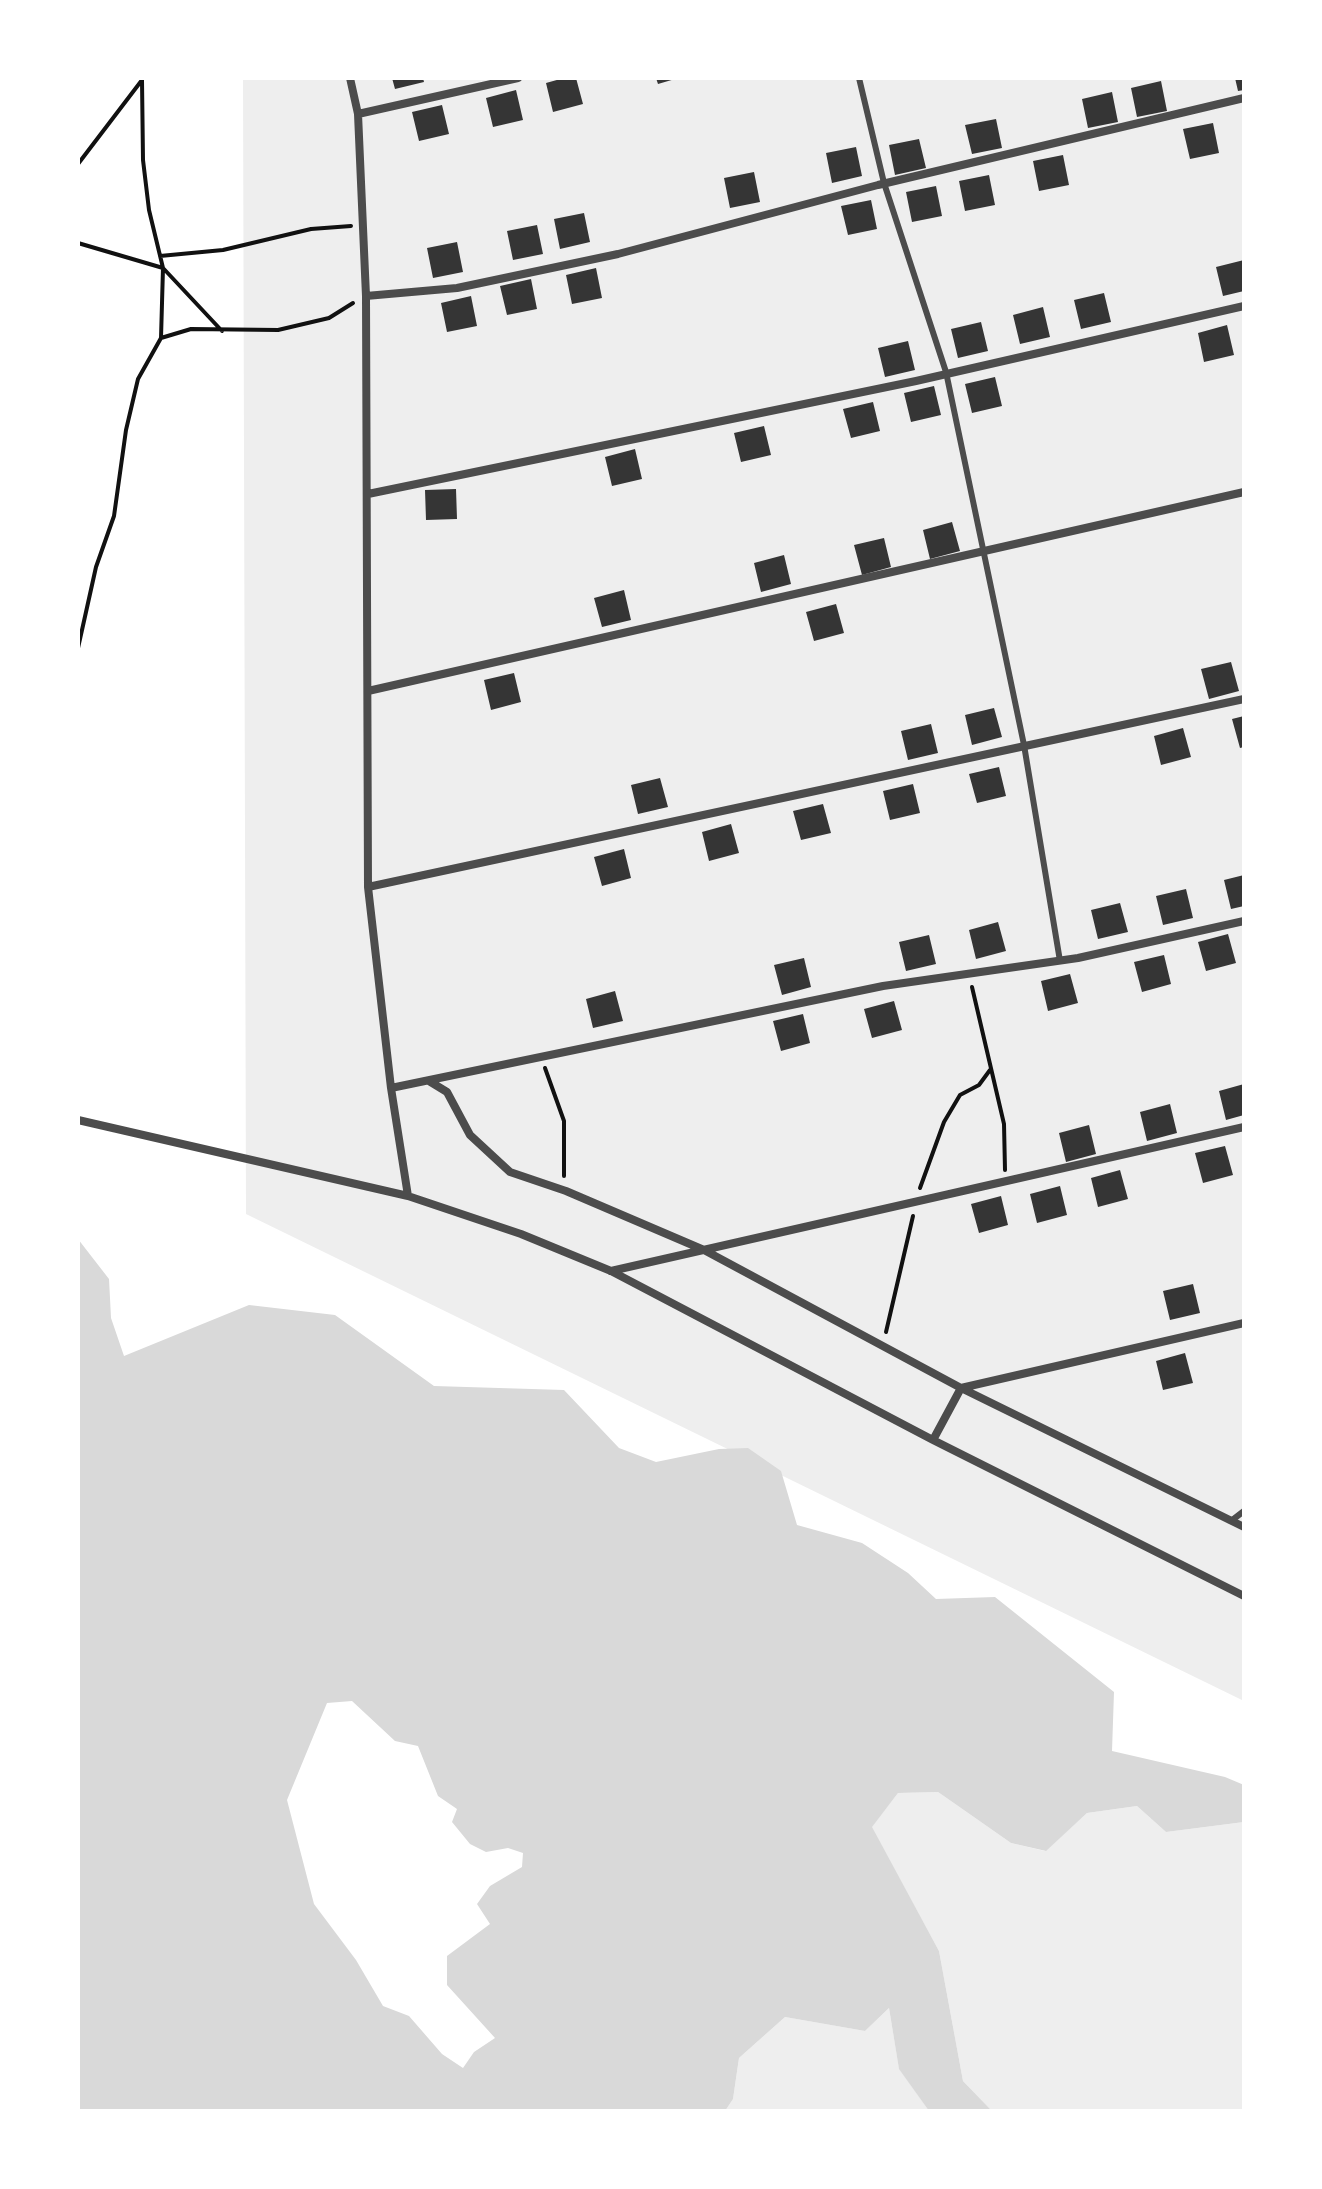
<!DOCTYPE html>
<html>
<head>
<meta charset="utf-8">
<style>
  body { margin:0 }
  #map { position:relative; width:1322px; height:2189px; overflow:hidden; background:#fff; font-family:"Golos Text",sans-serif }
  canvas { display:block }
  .frame { position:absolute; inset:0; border:80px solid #fff; pointer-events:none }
</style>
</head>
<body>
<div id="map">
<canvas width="1322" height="2189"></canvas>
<div class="frame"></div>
</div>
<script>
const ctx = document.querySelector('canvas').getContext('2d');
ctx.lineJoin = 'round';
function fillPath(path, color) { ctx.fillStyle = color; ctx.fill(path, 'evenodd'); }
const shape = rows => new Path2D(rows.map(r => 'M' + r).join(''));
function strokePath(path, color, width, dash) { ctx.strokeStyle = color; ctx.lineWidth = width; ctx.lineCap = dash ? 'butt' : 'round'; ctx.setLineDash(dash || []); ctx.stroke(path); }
fillPath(shape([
  [243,78,1244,78,1244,1701,246,1214],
  [938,1792,1011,1843,1045,1851,1087,1813,1137,1806,1166,1832,1244,1822,1244,2111,992,2111,963,2081,939,1951,871,1827,898,1793],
  [889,2008,899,2068,929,2111,725,2111,733,2099,739,2058,785,2017,865,2031]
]), '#eee');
fillPath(shape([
  [78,1239,109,1279,111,1318,124,1356,249,1305,335,1315,434,1386,564,1390,619,1448,656,1462,719,1449,748,1448,781,1471,797,1525,862,1543,908,1573,936,1599,995,1597,1114,1692,1112,1751,1225,1777,1244,1785,1244,1822,1166,1832,1137,1806,1087,1813,1046,1851,1011,1843,938,1792,898,1793,872,1827,939,1951,963,2081,992,2111,929,2111,899,2069,889,2008,865,2031,785,2017,739,2058,733,2099,725,2111,78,2111],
  [352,1701,395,1741,418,1746,438,1796,457,1809,452,1822,470,1844,486,1852,508,1848,523,1853,522,1867,490,1886,477,1904,490,1924,447,1956,447,1985,495,2038,474,2052,463,2068,442,2054,409,2016,383,2006,356,1960,314,1904,287,1800,327,1703]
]), '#d9d9d9');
fillPath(shape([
  [392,78,423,78,424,82,395,89],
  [564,78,576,78,583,104,553,112,546,83],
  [656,78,675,78,675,79,658,84],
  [1235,78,1244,78,1244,90,1238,91],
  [1161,81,1167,111,1137,117,1131,88],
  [516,90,523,120,493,127,486,98],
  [1112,92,1118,122,1088,128,1082,99],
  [442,105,449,134,419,141,412,112],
  [996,119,1002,148,972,154,965,125],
  [1213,123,1219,153,1190,159,1183,129],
  [919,139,926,168,895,175,889,145],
  [856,147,862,176,832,183,826,153],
  [1063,155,1069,185,1039,191,1033,161],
  [754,172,760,202,730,208,724,178],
  [989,175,995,205,965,211,959,181],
  [936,186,942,216,912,222,906,192],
  [871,200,877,229,848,235,841,206],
  [584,213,590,242,560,249,554,219],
  [537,225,543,254,513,260,507,231],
  [457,242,463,272,433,278,427,248],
  [1244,260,1244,291,1223,296,1216,267],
  [596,268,602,298,572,304,566,275],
  [531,279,537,309,507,315,500,286],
  [1104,293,1111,322,1081,329,1074,300],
  [471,296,477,326,447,332,441,303],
  [1043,307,1050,337,1020,344,1013,315],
  [981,322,988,351,958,358,951,329],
  [1227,325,1234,355,1204,362,1198,333],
  [908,341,915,370,885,377,878,348],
  [995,377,1002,406,972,413,965,384],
  [934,386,941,415,911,422,904,393],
  [873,402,880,431,851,438,843,409],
  [764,426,771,455,741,462,734,433],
  [635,449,642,479,612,486,605,457],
  [456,489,457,519,426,520,425,490],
  [952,522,960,551,930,559,923,530],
  [884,538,891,567,862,575,854,545],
  [784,555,791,584,761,592,754,563],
  [624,590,631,620,602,627,594,598],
  [836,604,844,633,814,641,806,612],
  [1231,662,1239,691,1209,699,1201,669],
  [514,673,521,702,491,710,484,680],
  [994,708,1002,737,972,745,965,715],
  [1244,716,1244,747,1240,748,1232,719],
  [931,724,938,753,908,760,901,731],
  [1183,728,1191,757,1161,765,1154,736],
  [999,767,1006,796,977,803,969,774],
  [660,778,668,807,638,814,631,785],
  [913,784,920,813,890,820,883,791],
  [823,804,831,833,801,840,793,811],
  [731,824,739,853,709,861,702,832],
  [624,849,631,878,602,886,594,857],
  [1244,875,1244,906,1231,909,1224,880],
  [1186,889,1193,918,1163,925,1156,896],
  [1120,903,1128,932,1098,939,1091,910],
  [998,922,1006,951,976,959,969,930],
  [1228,934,1236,963,1206,971,1198,942],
  [929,935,936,964,906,971,899,942],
  [1164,955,1171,984,1142,992,1134,962],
  [804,958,811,987,782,995,774,965],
  [1070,974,1078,1003,1048,1011,1041,981],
  [615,991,623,1021,593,1028,586,999],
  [894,1001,902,1030,872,1038,864,1009],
  [803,1014,810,1043,781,1051,773,1021],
  [1244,1084,1244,1115,1226,1120,1219,1091],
  [1170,1104,1177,1133,1147,1141,1140,1112],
  [1089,1125,1096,1154,1066,1162,1059,1133],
  [1225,1146,1233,1175,1203,1183,1195,1153],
  [1120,1170,1128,1199,1098,1207,1091,1178],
  [1060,1186,1067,1215,1037,1223,1030,1194],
  [1001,1196,1008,1225,979,1233,971,1204],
  [1193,1284,1200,1313,1170,1320,1163,1291],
  [1185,1353,1193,1383,1163,1390,1156,1361]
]), '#353535');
strokePath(shape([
  [142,80,143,160,149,210,163,268,161,338],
  [78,164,142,80],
  [78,243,163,268,222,331],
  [160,256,223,250,311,229,351,226],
  [78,648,96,567,114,516,126,430,138,379,161,338,191,329,278,330,329,318,353,303],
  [972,987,1004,1124,1005,1170],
  [545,1068,564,1121,564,1176],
  [920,1188,944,1122,960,1095,979,1085,990,1070],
  [886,1332,913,1216]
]), '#111', 4);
strokePath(shape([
  [859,78,884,183,946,372,1024,745,1060,961],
  [1231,1521,1244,1511]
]), '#4c4c4c', 6);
strokePath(shape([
  [350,78,358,114,366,296,368,887,391,1088,408,1196],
  [358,114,518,78],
  [366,296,457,288,618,254,878,185,1244,98],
  [368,494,916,381,1244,306],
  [368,691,1244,492],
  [368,887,1244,699],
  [429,1081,447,1092,470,1135,510,1172,566,1191,704,1250,961,1388,1244,1527],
  [391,1088,883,986,1078,958,1244,921],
  [78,1120,408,1196,521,1234,611,1271,933,1440,1244,1596],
  [611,1271,1244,1127],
  [933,1440,961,1388,1244,1323]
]), '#4c4c4c', 8);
</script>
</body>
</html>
